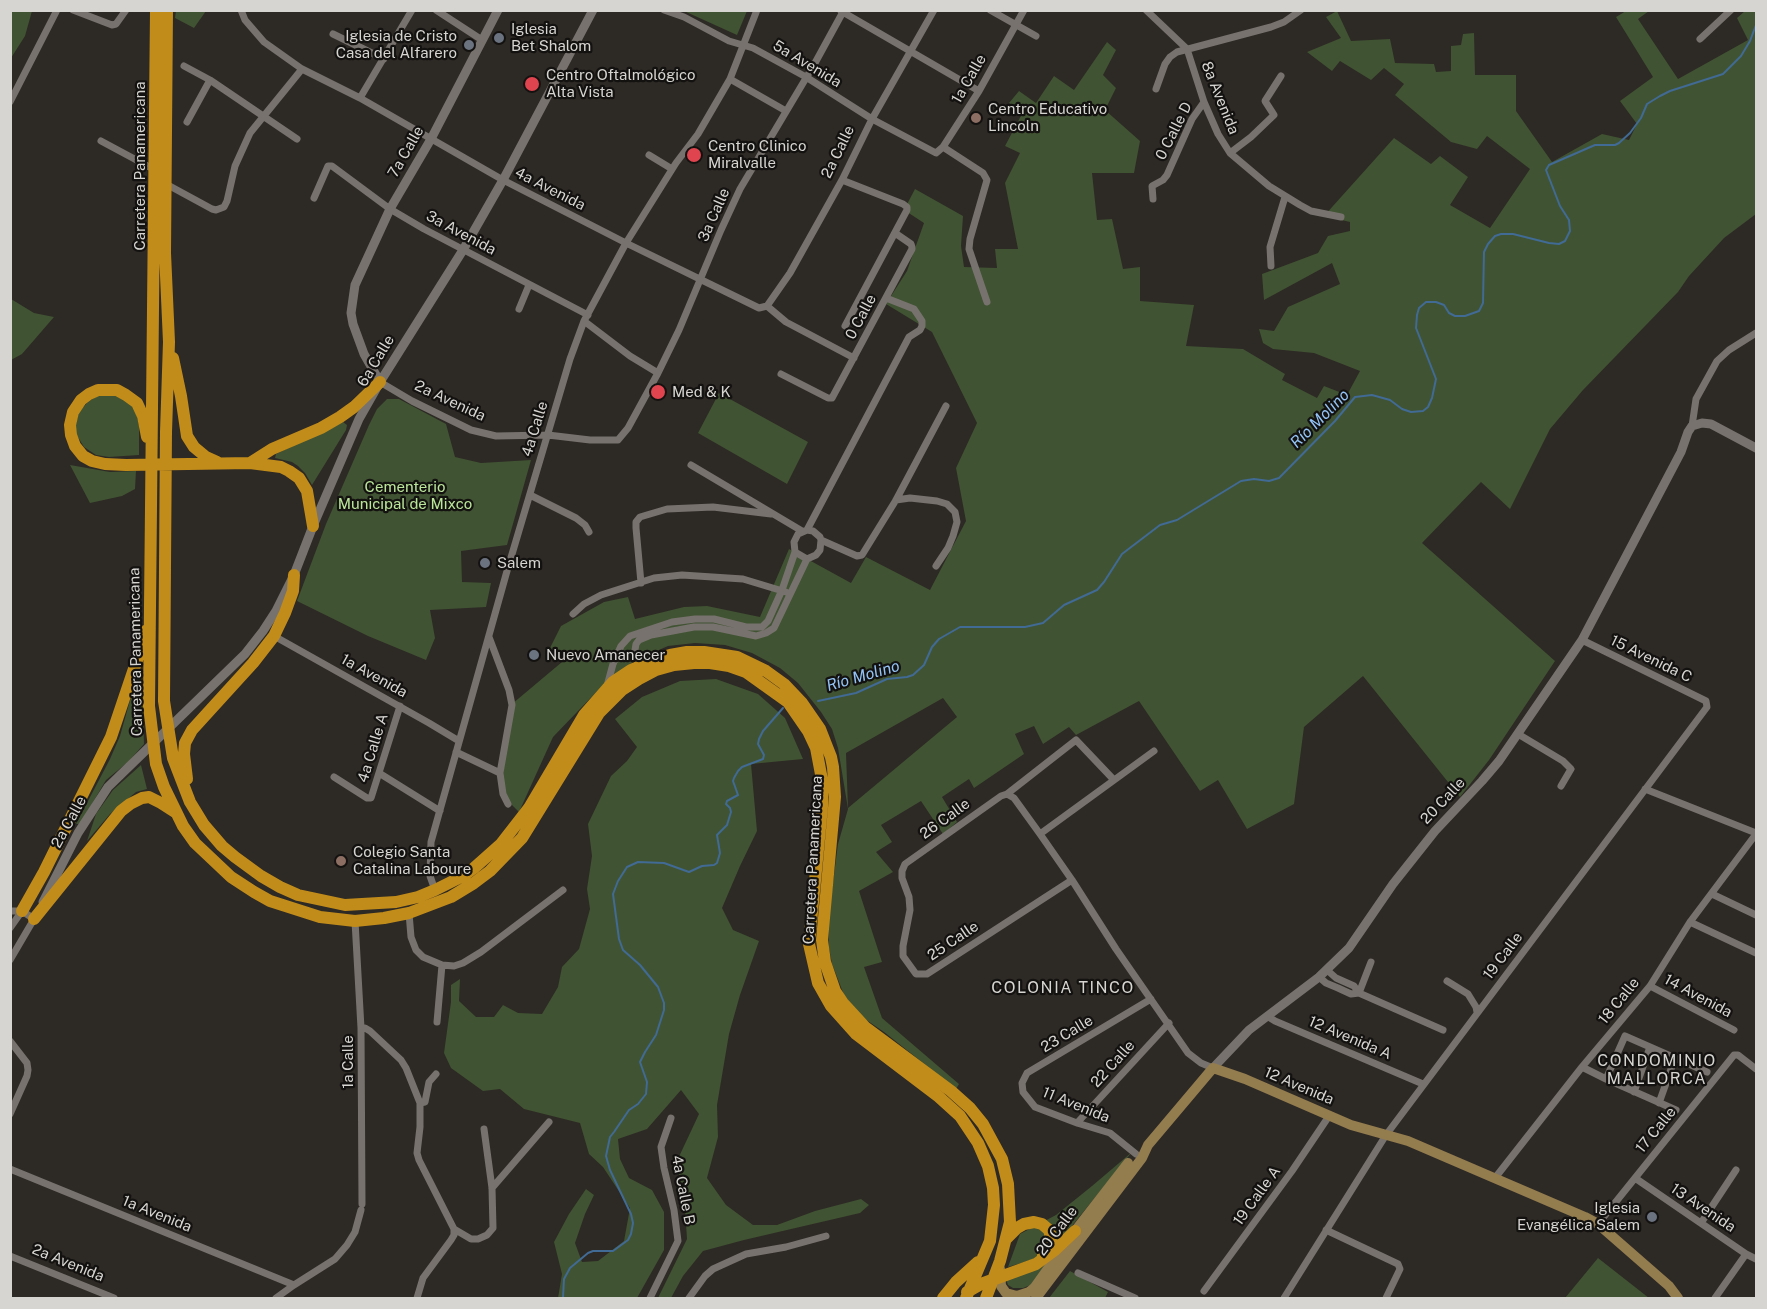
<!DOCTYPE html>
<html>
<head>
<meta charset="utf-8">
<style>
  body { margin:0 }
  #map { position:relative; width:1767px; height:1309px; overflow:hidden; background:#2d2925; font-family:"Public Sans",sans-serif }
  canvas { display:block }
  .frame { position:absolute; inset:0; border:12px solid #d7d5d2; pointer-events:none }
</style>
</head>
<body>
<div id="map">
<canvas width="1767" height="1309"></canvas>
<div class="frame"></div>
</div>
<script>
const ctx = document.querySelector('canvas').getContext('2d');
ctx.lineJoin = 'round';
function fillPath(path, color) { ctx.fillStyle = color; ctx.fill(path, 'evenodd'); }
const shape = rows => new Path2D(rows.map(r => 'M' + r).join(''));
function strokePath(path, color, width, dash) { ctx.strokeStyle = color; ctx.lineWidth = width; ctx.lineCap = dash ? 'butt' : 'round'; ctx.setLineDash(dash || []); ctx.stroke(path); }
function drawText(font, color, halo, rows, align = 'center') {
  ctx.font = font + ' "Public Sans",sans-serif'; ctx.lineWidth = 4.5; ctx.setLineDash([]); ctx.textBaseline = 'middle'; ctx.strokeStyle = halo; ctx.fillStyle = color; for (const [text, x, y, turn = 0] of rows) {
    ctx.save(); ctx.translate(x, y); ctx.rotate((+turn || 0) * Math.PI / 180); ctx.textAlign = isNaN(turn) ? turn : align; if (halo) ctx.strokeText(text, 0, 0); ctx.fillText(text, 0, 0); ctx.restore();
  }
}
fillPath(shape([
  [11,10,32,11,25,36,11,58],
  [176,11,176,10,206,11,194,28,175,18],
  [684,11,747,10,747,11,737,35],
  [1337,11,1351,41,1390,39,1395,63,1434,64,1436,72,1451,71,1451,46,1461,45,1463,34,1474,33,1475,75,1516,75,1516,111,1552,162,1602,134,1629,140,1637,124,1620,101,1653,77,1616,17,1626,11,1649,11,1638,19,1678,79,1748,40,1737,18,1745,11,1756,11,1756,214,1724,238,1689,276,1678,292,1583,390,1550,429,1510,509,1481,482,1422,543,1555,661,1489,760,1460,797,1363,676,1304,727,1294,804,1247,829,1218,780,1200,791,1139,701,1076,735,1069,727,1043,744,1034,726,1015,734,1024,754,974,788,969,779,942,797,957,822,943,834,921,801,881,825,892,842,876,852,893,872,859,891,882,962,864,967,882,1018,959,1084,956,1089,884,1032,862,1017,844,995,832,964,829,948,828,921,838,844,848,809,838,748,832,729,821,712,798,683,780,668,752,653,725,645,695,643,668,646,634,661,604,684,553,737,519,812,506,799,503,775,512,704,562,662,550,648,561,626,604,602,628,597,635,619,684,607,707,606,760,617,789,549,851,583,866,557,930,590,966,521,956,468,977,423,932,332,886,304,907,271,924,223,904,210,915,189,963,216,961,246,964,267,997,268,995,249,1018,249,1005,183,1020,153,1005,146,1023,112,1009,103,1019,91,1036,103,1054,76,1074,90,1107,42,1116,50,1103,75,1116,88,1105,110,1140,141,1134,173,1092,173,1097,220,1112,219,1123,269,1140,267,1140,301,1194,305,1186,346,1243,349,1285,374,1282,380,1317,398,1324,386,1347,395,1360,371,1314,353,1273,349,1263,343,1259,329,1274,331,1288,307,1340,284,1332,263,1264,300,1262,274,1318,253,1328,236,1350,231,1350,222,1324,216,1394,138,1431,164,1440,156,1468,177,1450,205,1490,228,1530,169,1487,136,1477,149,1451,142,1395,95,1404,84,1384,68,1371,80,1340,61,1332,71,1307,52,1341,38,1326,17],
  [943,698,957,717,848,808,846,753],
  [11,299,34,313,54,317,22,354,11,360],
  [719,393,808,442,787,484,698,433],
  [105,394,118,395,128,400,136,411,139,426,139,455,109,457,96,455,84,447,76,434,76,424,79,412,87,403,95,397],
  [387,399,399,399,446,424,455,457,481,463,531,460,507,545,461,551,462,582,491,583,486,607,430,610,435,638,426,660,368,636,297,601,326,524,369,425,377,409],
  [343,422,347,425,346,430,312,485,305,473,298,466,292,462,275,458,276,454],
  [70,465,110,472,136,471,135,489,122,496,90,503],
  [138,672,142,672,144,744,128,762,106,780,80,824,76,824,110,759,120,736],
  [716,679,758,694,785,718,803,759,751,764,757,831,740,866,722,908,733,930,759,941,740,995,729,1034,717,1105,718,1137,707,1178,726,1205,753,1225,777,1225,815,1211,861,1199,869,1205,860,1213,744,1240,703,1251,683,1276,671,1298,658,1298,687,1239,684,1194,676,1163,699,1114,681,1090,647,1129,618,1139,620,1159,629,1178,652,1190,664,1212,664,1250,637,1298,558,1298,562,1274,554,1242,569,1214,586,1189,594,1195,585,1214,575,1243,582,1262,598,1261,624,1241,630,1208,603,1167,589,1154,580,1123,524,1109,500,1089,483,1091,451,1068,444,1053,451,1002,451,985,460,979,459,1001,476,1017,494,1017,503,1005,518,1013,542,1014,558,987,562,967,579,949,590,909,587,889,592,856,588,824,611,776,627,761,637,747,615,719,642,697,680,681],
  [141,765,147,789,136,792,110,814,87,841,96,814,113,790],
  [1132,1152,1071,1227,1050,1250,1031,1260,1008,1267,1020,1234,1056,1215,1092,1186],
  [1058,1253,1033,1284,1023,1288,1013,1288,1008,1285,1006,1279],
  [1598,1258,1649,1298,1565,1298],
  [1070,1271,1108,1292,1105,1298,1049,1298]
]), '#405332');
strokePath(shape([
  [818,701,856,693,887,679,907,677,913,675,924,665,932,647,939,639,960,627,1025,627,1043,623,1064,605,1097,590,1104,582,1122,554,1160,525,1177,520,1241,481,1254,479,1269,481,1279,478,1335,421,1355,397,1372,395,1390,400,1402,409,1411,412,1423,411,1428,407,1432,398,1436,379,1416,328,1417,315,1419,308,1426,302,1436,302,1444,305,1449,313,1455,316,1465,316,1479,311,1483,303,1484,252,1488,244,1495,236,1501,234,1513,234,1549,243,1559,244,1565,241,1570,231,1569,220,1560,206,1546,170,1549,165,1595,145,1615,145,1619,143,1630,133,1641,118,1647,104,1660,96,1670,91,1723,74,1741,56,1750,41,1756,25],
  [563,1298,564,1279,570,1268,588,1253,593,1251,613,1251,628,1240,631,1234,633,1223,631,1214,610,1170,606,1156,610,1137,614,1132,629,1110,638,1104,646,1094,647,1082,640,1062,645,1052,656,1035,664,1010,664,1003,658,987,640,965,623,950,619,939,613,894,618,881,627,867,638,862,664,863,689,872,702,866,714,865,717,863,720,853,717,835,727,825,731,812,730,808,726,804,727,801,738,795,733,781,734,778,738,771,742,767,763,759,764,755,758,744,759,739,763,731,783,708]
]), '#416a94', 2);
strokePath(shape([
  [73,10,112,25,116,24,126,10],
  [241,10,245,20,264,42,302,69,360,98,503,180,626,243,759,308,767,306],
  [436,10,482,40],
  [664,10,684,17,729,41,753,48,806,77,872,119,936,153,943,147,979,91,1024,10],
  [990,10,1036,36],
  [1146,10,1187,49,1204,102,1218,134,1230,153,1269,186,1300,205,1311,211,1341,217],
  [841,11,979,91],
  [333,34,384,59],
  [1700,39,1731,10],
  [184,66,210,80,297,139],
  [730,79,786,111],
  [1156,89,1165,64,1170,57,1177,52,1271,27,1284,22,1301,10],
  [360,98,412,10],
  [10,102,57,10],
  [187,122,210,80],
  [101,141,155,170],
  [943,147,983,173,987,180,970,239,969,249,987,302],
  [1230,153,1251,137,1274,115,1265,101,1281,76],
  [649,155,672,169],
  [842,180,903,204,907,207,907,210,845,326],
  [166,184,212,209,216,210,224,207,227,201,235,166,250,133,302,69],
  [314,198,328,166,332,166,390,209,424,229,588,315],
  [1153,199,1152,186,1163,180,1167,175,1192,119,1204,102],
  [1271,266,1270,247,1285,197],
  [767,306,790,273,842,180,872,119,934,10],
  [767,306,786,322,854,358],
  [519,309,529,285],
  [584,321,630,356,658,373],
  [781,374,828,398,832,398,912,249,912,247,911,244,895,233],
  [380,382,412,401,471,430,496,436,548,435,590,440,618,440,628,428,658,373,679,330,721,230,740,189,815,63,844,10],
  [1692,426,1696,399,1717,361,1729,350,1756,333],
  [691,465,802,531],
  [530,495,576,518,585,525,589,532],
  [896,500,910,498,937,501,947,504,955,512,957,522,953,536,948,548,936,566],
  [807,530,909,337,920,330,922,326,922,321,914,309,886,298],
  [821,540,857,556,862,555,896,500,946,406],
  [641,583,636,528,636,522,640,517,667,509,713,507,771,514],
  [573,614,584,604,601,595,654,578,682,575,743,579,786,592],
  [274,636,429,723,459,741],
  [489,637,509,690,512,705,500,773,503,794,508,804],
  [654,658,640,656,635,650,636,644,639,640,651,635,694,627,713,627,756,636,766,633,774,628,807,559,816,555,820,550,821,540,820,537,813,531,807,530,798,534,794,542,795,552,807,559],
  [607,686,613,664,621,646,630,636,672,622,695,619,714,619,746,627,762,627,768,621,782,590,795,552],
  [1518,734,1563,761,1571,769,1561,786],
  [456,752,500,773],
  [379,773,440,811],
  [334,777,367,798,371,798,400,706],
  [1645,789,1756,833],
  [1007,794,1076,740,1114,780],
  [1040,834,1154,751],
  [1072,880,927,974,916,974,903,956,903,946,910,910,909,897,902,878,902,871,905,864,1001,796,1007,794,1014,798,1040,834,1072,880,1116,949,1188,1053,1201,1063,1213,1068],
  [435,890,430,876,431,842,507,571,570,359,584,321,626,243,676,163,698,134,730,79,757,10],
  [1712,894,1756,915],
  [10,911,22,911,34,919,10,960],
  [409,913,411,937,416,950,423,957,442,965,454,966,463,963,481,952,563,890],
  [355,921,361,1028,362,1204],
  [1690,922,1756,953],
  [10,928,22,911],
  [1327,970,1336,978,1354,986,1359,993,1443,1030],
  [1319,977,1326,983,1338,988,1351,994,1359,993],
  [1447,981,1468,994,1476,1007,1477,1012],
  [1650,986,1734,1030],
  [1359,993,1371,962],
  [1267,1016,1275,1021,1423,1084],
  [437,1022,442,965],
  [361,1028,365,1028,370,1031,401,1060,406,1068,420,1103,420,1127,417,1153,419,1160,454,1229,454,1235,451,1240,423,1278,417,1298],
  [10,1041,27,1063,28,1070,27,1076,10,1114],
  [1582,1067,1606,1079,1676,1110],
  [1606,1079,1625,1036,1707,1072],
  [1634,1092,1650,1047],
  [420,1103,425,1102,429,1082,436,1074],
  [1659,1103,1675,1058],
  [1077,1123,1169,1023],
  [1136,1154,1110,1133,1077,1123,1035,1107,1023,1092,1022,1083,1027,1073,1151,999],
  [10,1169,294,1285],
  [1495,1178,1582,1067,1650,986,1690,922,1756,834],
  [1635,1178,1746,1254,1756,1259],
  [492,1188,549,1122],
  [1701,1223,1736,1170],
  [1598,1224,1734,1055,1738,1055,1756,1069],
  [454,1229,471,1239,478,1239,487,1235,493,1228,492,1188,484,1129],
  [1326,1230,1398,1264,1400,1269,1386,1298],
  [10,1256,114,1298],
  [1078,1273,1135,1298],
  [1204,1291,1292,1171,1329,1116],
  [276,1298,294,1285,335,1259,347,1245,355,1232,361,1210],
  [650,1298,678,1241,674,1210,664,1168,661,1147,671,1118],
  [689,1298,705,1276,713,1269,746,1254,786,1247,826,1236],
  [1284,1298,1386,1135,1707,707,1706,701,1582,640],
  [1715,1298,1746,1254]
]), '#77726d', 7);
strokePath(shape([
  [380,382,364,354,353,324,351,313,355,285,390,209,431,139,498,10],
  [43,902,78,833,108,787,245,654,263,631,276,611,294,575,313,526,359,419,380,382,463,250,503,180,593,10],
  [1213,1068,1249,1030,1319,977,1349,948,1393,884,1435,831,1482,781,1499,761,1582,640,1681,452,1688,432,1692,426,1702,423,1711,424,1756,448]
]), '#77726d', 9);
strokePath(shape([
  [1000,1269,1001,1286,1006,1293,1017,1296,1029,1292,1035,1287,1075,1231,1128,1163],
  [1036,1298,1142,1158,1148,1145,1213,1068,1245,1079,1351,1125,1408,1141,1585,1217,1598,1224,1669,1286,1678,1298]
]), '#937c4e', 10);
strokePath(shape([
  [156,10,149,706,156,764,164,787,183,826,195,843,231,877,254,892,270,901,320,917,355,921,384,918,409,913,451,897,474,883,490,871,522,838,599,713,622,690,639,679,656,670,674,665,694,663,710,663,729,666,746,672,788,702,808,731,816,748,823,785,822,807,809,944,818,983,831,1006,856,1034,939,1097,960,1116,978,1143,988,1166,993,1188,994,1205,990,1241,966,1298],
  [167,10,165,253,169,342,166,432,164,701,173,758,190,802,204,825,222,846,235,857,261,876,280,887,298,895,345,905,396,902,418,897,435,890,463,876,474,868,501,844,529,808,584,715,613,682,631,670,659,658,670,655,687,652,704,652,737,657,766,671,784,684,802,703,820,729,831,757,833,767,835,797,822,940,825,962,835,991,843,1003,865,1027,951,1091,970,1108,983,1124,1002,1159,1008,1184,1010,1222,1000,1261,986,1298],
  [173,358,181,396,187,436,194,447,206,457,217,462],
  [147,437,143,416,137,403,126,395,117,390,98,390,89,394,81,400,73,412,70,425,71,435,75,446,83,456,92,461,105,464,126,465,250,463,281,467,289,471,299,478,307,491,313,526],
  [250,463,272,449,321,428,340,417,354,407,380,382],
  [187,779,184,754,185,743,192,730,253,663,274,636,285,613,293,591,294,575],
  [22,911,44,872,111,737,139,654,145,631],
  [34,919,121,811,130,804,142,798,149,797,161,803,175,812],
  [1007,1238,1017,1228,1024,1224,1034,1222,1042,1224,1049,1230,1051,1237,1050,1246,1043,1256],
  [967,1292,981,1284,1036,1264,1055,1250,1075,1231],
  [943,1298,956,1282,978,1262]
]), '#c28c1a', 12);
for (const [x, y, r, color] of [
  [499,38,6,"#6b7280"],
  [469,45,6,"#6b7280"],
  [532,84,8,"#e0444e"],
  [976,118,6,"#8d6e63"],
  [694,155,8,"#e0444e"],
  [658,392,8,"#e0444e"],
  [485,563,6,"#6b7280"],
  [534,655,6,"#6b7280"],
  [341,861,6,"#8d6e63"],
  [1652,1217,6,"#6b7280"]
]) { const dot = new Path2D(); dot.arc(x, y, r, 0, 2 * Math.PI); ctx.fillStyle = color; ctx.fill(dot); strokePath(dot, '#141210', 2); }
drawText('15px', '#d7d5d2', '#141210', [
  ["Iglesia",511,29],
  ["Bet Shalom",511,46],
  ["Iglesia de Cristo",457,36,"right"],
  ["Casa del Alfarero",457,53,"right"],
  ["Centro Oftalmológico",546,75],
  ["Alta Vista",546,92],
  ["Centro Educativo",988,109],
  ["Lincoln",988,126],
  ["Centro Clinico",708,146],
  ["Miralvalle",708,163],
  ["Med & K",672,392],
  ["Salem",497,563],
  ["Nuevo Amanecer",546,655],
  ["Colegio Santa",353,852],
  ["Catalina Laboure",353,869],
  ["Iglesia",1640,1208,"right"],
  ["Evangélica Salem",1640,1225,"right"]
], 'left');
drawText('15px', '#d7d5d2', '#141210', [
  ["5a Avenida",807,64,31],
  ["1a Calle",969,79,-60],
  ["8a Avenida",1220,98,68],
  ["0 Calle D",1174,131,-63],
  ["7a Calle",406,152,-60],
  ["2a Calle",838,152,-64],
  ["Carretera Panamericana",140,166,-90],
  ["4a Avenida",550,189,27],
  ["3a Calle",714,215,-66],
  ["3a Avenida",461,233,28],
  ["0 Calle",861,317,-62],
  ["6a Calle",376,361,-59],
  ["2a Avenida",450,401,25],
  ["4a Calle",535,429,-73],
  ["Carretera Panamericana",136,652,-91],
  ["15 Avenida C",1651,659,26],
  ["1a Avenida",374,676,29],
  ["4a Calle A",373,748,-73],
  ["20 Calle",1443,801,-47],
  ["26 Calle",945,819,-36],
  ["2a Calle",69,822,-61],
  ["Carretera Panamericana",813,860,-87],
  ["25 Calle",953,941,-34],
  ["19 Calle",1503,956,-53],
  ["14 Avenida",1698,996,28],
  ["18 Calle",1619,1001,-51],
  ["23 Calle",1067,1034,-31],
  ["12 Avenida A",1350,1038,23],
  ["1a Calle",348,1062,-90],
  ["22 Calle",1113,1064,-48],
  ["12 Avenida",1299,1086,23],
  ["11 Avenida",1076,1105,22],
  ["17 Calle",1656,1130,-51],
  ["4a Calle B",683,1190,79],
  ["19 Calle A",1257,1196,-54],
  ["13 Avenida",1703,1208,34],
  ["1a Avenida",157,1214,22],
  ["20 Calle",1057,1231,-53],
  ["2a Avenida",68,1263,22]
]);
drawText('15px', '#bae699', '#141210', [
  ["Cementerio",405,487],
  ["Municipal de Mixco",405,504]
]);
drawText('italic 16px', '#93c3f6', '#141210', [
  ["Río Molino",1320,419,-45],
  ["Río Molino",863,676,-16]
]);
ctx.letterSpacing = '1.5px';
drawText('16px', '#d7d5d2', '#141210', [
  ["COLONIA TINCO",1063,988],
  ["CONDOMINIO",1657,1061],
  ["MALLORCA",1657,1079]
]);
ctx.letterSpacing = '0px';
</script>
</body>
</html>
